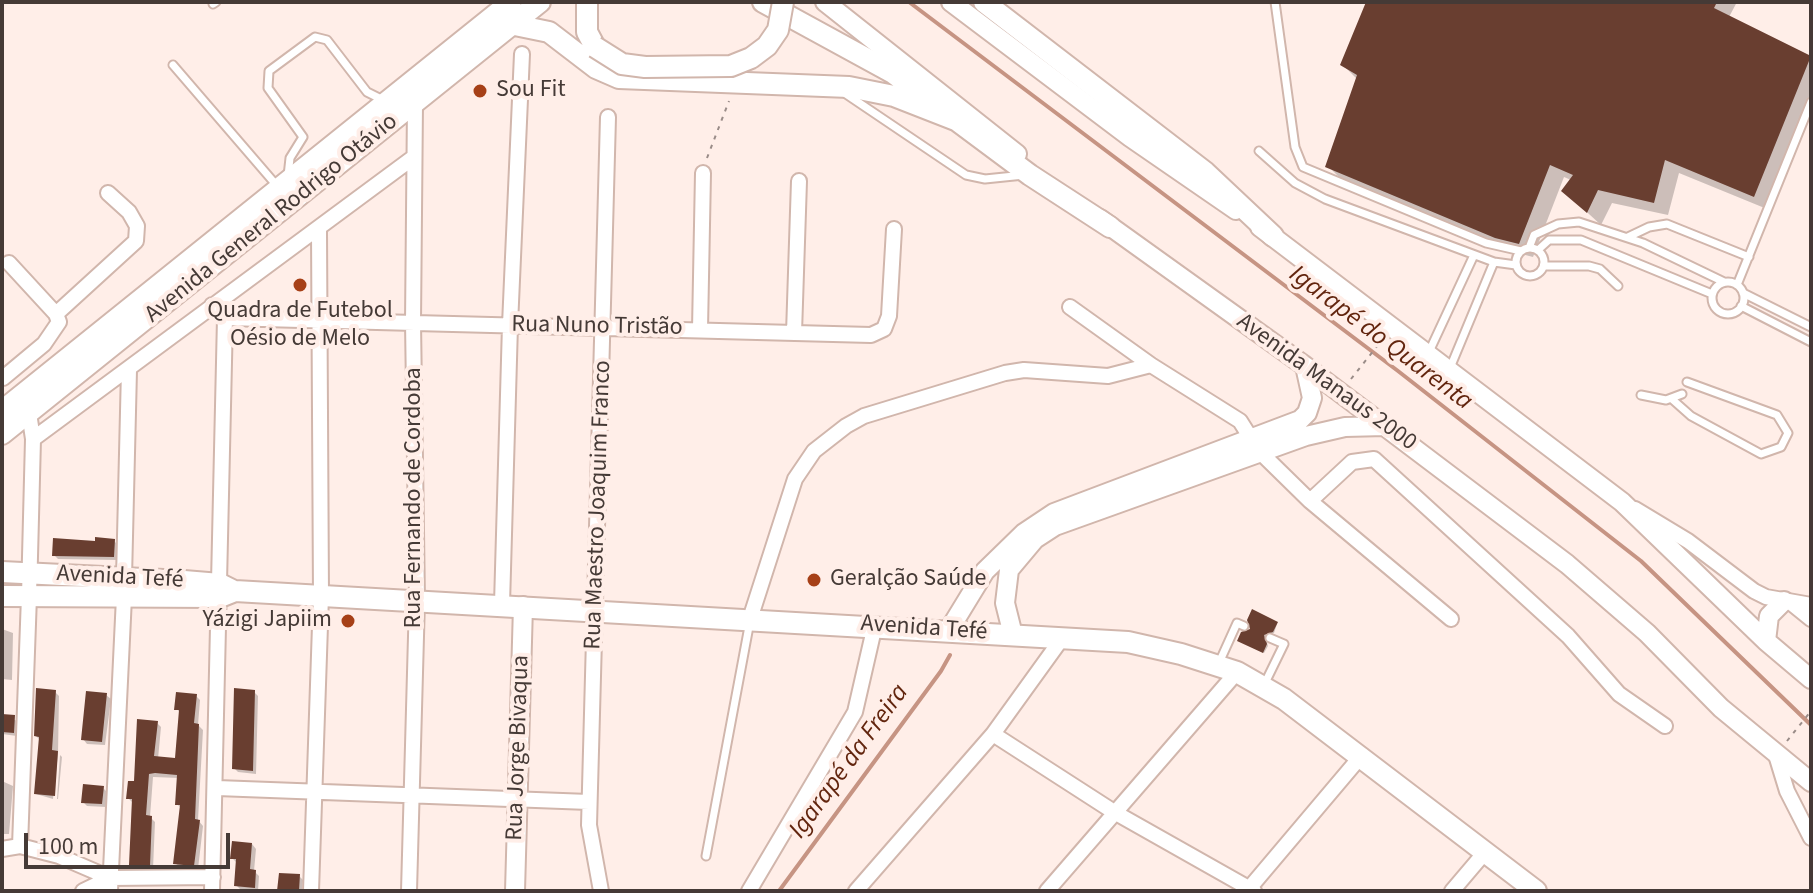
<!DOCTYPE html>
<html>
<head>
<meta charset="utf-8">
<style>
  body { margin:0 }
  #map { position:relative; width:1813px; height:893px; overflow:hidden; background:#ffeee8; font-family:"Source Sans 3",sans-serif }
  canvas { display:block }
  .frame { position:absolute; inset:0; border:4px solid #453a36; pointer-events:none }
  .scale { position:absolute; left:24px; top:833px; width:206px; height:36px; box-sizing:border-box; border:4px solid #453a36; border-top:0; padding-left:10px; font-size:24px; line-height:28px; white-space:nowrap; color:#453a36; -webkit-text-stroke:6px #ffeee8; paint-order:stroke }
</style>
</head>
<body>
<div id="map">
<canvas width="1813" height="893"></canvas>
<div class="frame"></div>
<div class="scale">100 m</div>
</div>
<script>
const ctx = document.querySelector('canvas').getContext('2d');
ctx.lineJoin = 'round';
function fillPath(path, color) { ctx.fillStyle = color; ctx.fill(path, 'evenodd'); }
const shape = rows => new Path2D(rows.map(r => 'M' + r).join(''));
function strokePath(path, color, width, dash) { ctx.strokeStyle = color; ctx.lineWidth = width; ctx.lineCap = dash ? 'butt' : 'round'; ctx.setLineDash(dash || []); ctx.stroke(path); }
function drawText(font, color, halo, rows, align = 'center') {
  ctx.font = font + ' "Source Sans 3",sans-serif'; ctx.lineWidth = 8; ctx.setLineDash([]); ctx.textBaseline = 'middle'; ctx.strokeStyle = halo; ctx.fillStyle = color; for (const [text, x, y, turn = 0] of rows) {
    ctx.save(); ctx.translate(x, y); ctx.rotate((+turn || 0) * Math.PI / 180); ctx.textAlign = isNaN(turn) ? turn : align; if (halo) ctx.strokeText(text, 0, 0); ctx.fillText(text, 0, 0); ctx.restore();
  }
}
fillPath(shape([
  [1368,2,1737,2,1729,17,1811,57,1811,102,1767,209,1679,173,1668,215,1612,203,1601,225,1578,204,1571,180,1564,177,1533,257,1510,251,1342,180,1328,166,1358,80,1343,65],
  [114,541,118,545,118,560,58,559,54,555],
  [1277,624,1274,633,1265,636,1268,646,1264,653,1241,642],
  [2,629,13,633,12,680,2,679],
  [55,692,59,696,58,754,53,799,36,794,40,740,36,736],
  [254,692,258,696,256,774,238,772,234,768],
  [106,695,111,699,105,745,87,744,83,739],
  [196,696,200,700,198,725,203,730,198,820,203,826,198,869,180,867,175,863,182,809,177,804,179,778,153,777,150,817,155,822,153,869,135,868,131,864,132,802,128,798,157,723,161,727,158,759,177,760,181,714,177,709],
  [2,716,18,721,17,736,2,734],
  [60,755,62,757,58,799,57,799],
  [2,781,13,786,9,834,2,834],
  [103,788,107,792,106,807,87,806,83,802],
  [252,844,256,849,254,871,259,876,258,891,240,889,236,885,236,862,232,858],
  [299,876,303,880,302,891,281,891]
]), '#0003');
strokePath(shape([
  [909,2,1398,371,1641,561,1811,725],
  [779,891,941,671,950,655]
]), '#c69483', 4);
fillPath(shape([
  [1366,2,1717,2,1714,8,1811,56,1754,197,1665,160,1654,203,1598,190,1587,213,1561,191,1573,175,1550,165,1519,244,1495,238,1325,167,1357,75,1340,65],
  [95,537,115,539,114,557,52,556,53,538,95,541],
  [1252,609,1278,622,1273,632,1264,635,1267,644,1263,653,1237,641,1241,632,1250,629,1247,620],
  [36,688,56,690,52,750,58,751,55,796,34,794,39,737,34,736],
  [234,688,255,690,253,771,232,769],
  [86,691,107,693,102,742,81,740],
  [176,692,197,694,194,723,199,724,195,819,200,820,194,866,173,864,180,805,175,805,177,775,155,773,149,774,146,815,152,816,150,866,129,865,132,799,126,799,128,781,134,781,137,719,158,721,154,756,175,758,179,710,174,710],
  [2,714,15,715,14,733,2,732],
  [83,784,104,786,102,804,81,803],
  [232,841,252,843,250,869,256,870,255,888,234,886,236,859,230,859],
  [279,873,300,874,299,891,277,891]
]), '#693e30');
const service = shape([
  [1275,2,1295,147,1303,167,1486,243,1521,251],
  [213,4,216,2],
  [173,65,278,187],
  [846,94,966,175,985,179,1024,175],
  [1259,151,1295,183,1325,199,1494,262,1516,265],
  [288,176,290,158,303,137,268,88,269,71,315,37,327,40,367,92,385,101],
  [1628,237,1649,227,1667,224,1749,257],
  [1529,248,1534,235,1558,224,1579,222,1643,243,1724,282],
  '1516 262a14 14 0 1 1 28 0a14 14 0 1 1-28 0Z',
  [1538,250,1549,240,1581,240,1712,294],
  [1544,266,1589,266,1600,269,1618,286],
  '1712 298a16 16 0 1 1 32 0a16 16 0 1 1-32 0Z',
  [1737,285,1811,102],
  [1743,293,1811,327],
  [1741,306,1811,342],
  [1428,354,1474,255],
  [1450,368,1494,262],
  [1641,395,1666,400,1682,394],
  [1673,400,1691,416,1761,454,1781,447,1788,433,1777,415,1687,382],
  [1218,665,1237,623,1244,626],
  [1264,685,1284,644,1270,638],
  [706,856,750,621]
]);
const minor = shape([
  [212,305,225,318,871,335,884,329,889,316,894,229],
  [1070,307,1151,365,1240,421,1259,451,1310,501,1451,619],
  [56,314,136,241,137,226,129,212,108,193],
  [700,329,703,173],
  [794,333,799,181],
  [3,378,44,344,59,322,56,314,9,263],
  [33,439,414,157],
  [1310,501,1352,462,1374,459,1568,636,1619,694,1665,726],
  [1635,509,1688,541,1754,591,1766,597,1811,605],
  [124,578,129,370],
  [1790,602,1811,619],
  [502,604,510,325,522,54],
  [750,619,795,479,814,451,846,426,864,416,1005,373,1024,370,1108,376,1151,365],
  [993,734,1114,812,1254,891],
  [1776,755,1787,791,1811,838],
  [217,788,589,802],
  [20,846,29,596,33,439,29,413],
  [2,849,20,846,59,856,110,878],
  [83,891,110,878,213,877],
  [110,891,124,597],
  [212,891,225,318],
  [311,891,321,596,319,231],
  [409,891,417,600,413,322,415,104],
  [601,891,589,825,608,117],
  [749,891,855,712,875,625],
  [856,891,993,734,1063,637],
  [1047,891,1237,672],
  [1247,891,1362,755],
  [1452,891,1486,851]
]);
const tertiary = shape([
  [825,2,1017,154],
  [951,2,1130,137,1236,210],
  [1100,219,1305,366,1567,564,1647,633,1721,708,1811,782],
  [1260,227,1622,502,1766,641,1811,679],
  [949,630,985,571,1024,533,1054,513,1300,420,1307,413,1312,398,1305,366],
  [1013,635,1005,603,1009,570,1035,539,1055,526,1306,436,1345,427,1385,426],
  [1766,641,1769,616,1784,601],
  [515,891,523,606]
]);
const secondary = shape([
  [587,2,587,32,595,47],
  [763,2,893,73,1030,175,1110,227],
  [984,2,1205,172,1273,236],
  [510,24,549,32,596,68,619,78,849,87,894,96,958,121],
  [2,411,511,2],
  [2,434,540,2],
  [2,572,184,581,220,584,232,590],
  [2,596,220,597,235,591,1128,642,1181,654,1237,672,1284,699,1536,891]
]);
strokePath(service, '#d1b6ac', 11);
strokePath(minor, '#d1b6ac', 18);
strokePath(tertiary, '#d1b6ac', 22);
strokePath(secondary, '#d1b6ac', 24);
strokePath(shape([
  [707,158,729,101],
  [1351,379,1382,340],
  [1787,741,1811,711]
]), '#9a8c88', 2, [4, 6]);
strokePath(service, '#fff', 7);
strokePath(minor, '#fff', 14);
strokePath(tertiary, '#fff', 18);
strokePath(secondary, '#fff', 20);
const secondaryBridge = shape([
  [595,47,622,64,645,67,731,66,751,58,767,46,778,30,783,2]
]);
strokePath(secondaryBridge, '#d1b6ac', 24, []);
strokePath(secondaryBridge, '#fff', 20);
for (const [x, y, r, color] of [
  [480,91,8,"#a64017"],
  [300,285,8,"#a64017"],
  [814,580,8,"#a64017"],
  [348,621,8,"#a64017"]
]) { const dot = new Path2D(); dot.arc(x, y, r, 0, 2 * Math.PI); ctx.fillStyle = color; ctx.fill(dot); strokePath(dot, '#ffeee8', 3); }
drawText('24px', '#453a36', '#ffeee8', [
  ["Sou Fit",496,91],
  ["Quadra de Futebol",300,312,"center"],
  ["Oésio de Melo",300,340,"center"],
  ["Geralção Saúde",830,580],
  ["Yázigi Japiim",332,621,"right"]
], 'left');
drawText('24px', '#453a36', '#ffeee8', [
  ["Avenida General Rodrigo Otávio",272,219,-39],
  ["Rua Nuno Tristão",597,327,1],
  ["Avenida Manaus 2000",1326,383,36],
  ["Rua Fernando de Cordoba",415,498,-90],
  ["Rua Maestro Joaquim Franco",599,505,-88],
  ["Avenida Tefé",120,578,3],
  ["Avenida Tefé",924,629,4],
  ["Rua Jorge Bivaqua",519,748,-88]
]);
drawText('italic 26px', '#62250e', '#ffeee8', [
  ["Igarapé do Quarenta",1380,339,37],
  ["Igarapé da Freira",850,762,-54]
]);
</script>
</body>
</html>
